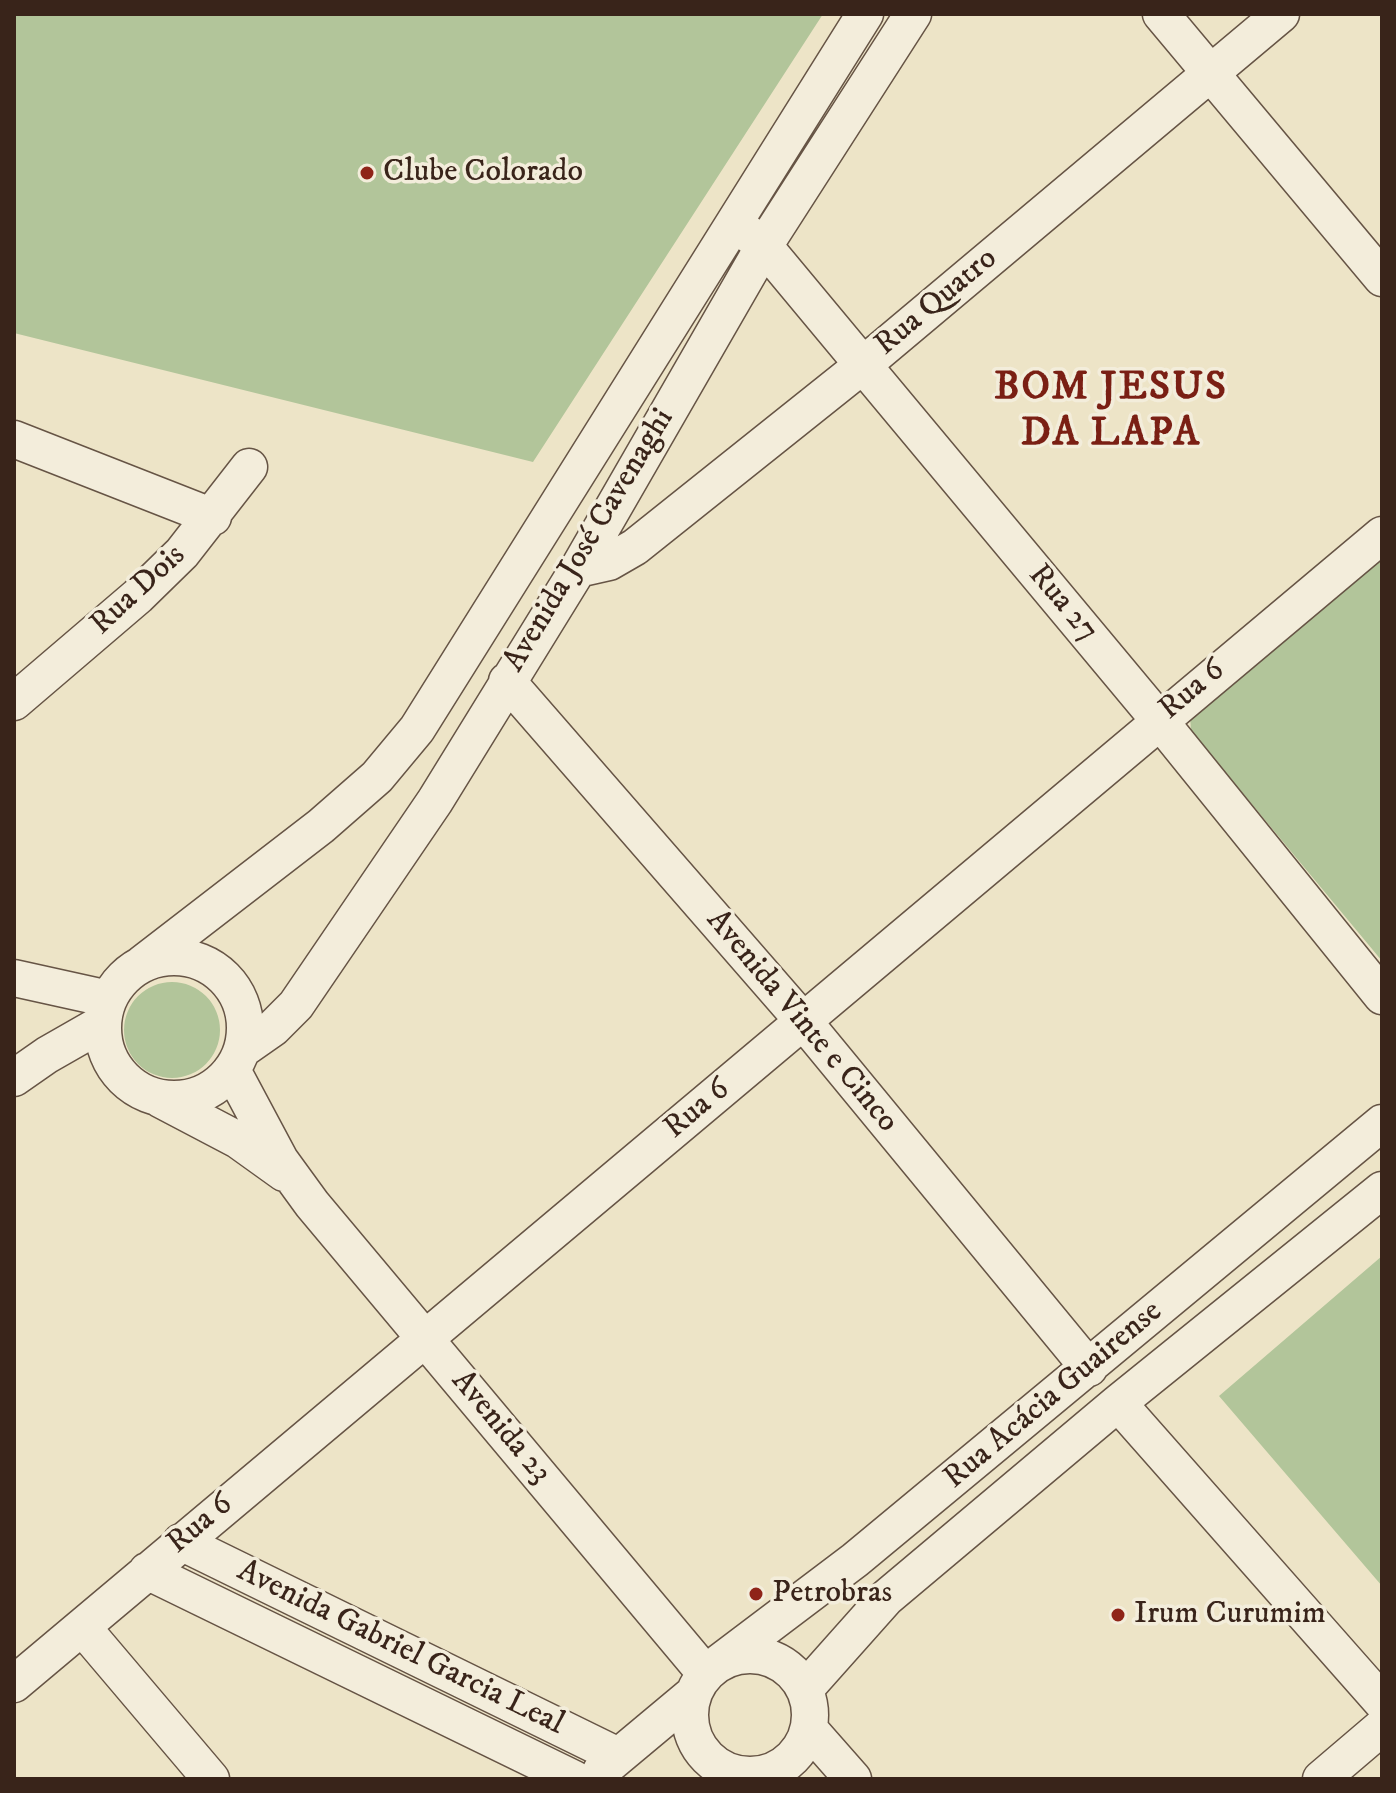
<!DOCTYPE html>
<html>
<head>
<meta charset="utf-8">
<style>
  body { margin:0 }
  #map { position:relative; width:1396px; height:1793px; overflow:hidden; background:#ede4c7; font-family:"IM FELL DW Pica",serif }
  canvas { display:block }
  .frame { position:absolute; inset:0; border:16px solid #39241a; pointer-events:none }
</style>
</head>
<body>
<div id="map">
<canvas width="1396" height="1793"></canvas>
<div class="frame"></div>
</div>
<script>
const ctx = document.querySelector('canvas').getContext('2d');
ctx.lineJoin = 'round';
function fillPath(path, color) { ctx.fillStyle = color; ctx.fill(path, 'evenodd'); }
const shape = rows => new Path2D(rows.map(r => 'M' + r).join(''));
function strokePath(path, color, width, dash) { ctx.strokeStyle = color; ctx.lineWidth = width; ctx.lineCap = dash ? 'butt' : 'round'; ctx.setLineDash(dash || []); ctx.stroke(path); }
function drawText(font, color, halo, rows, align = 'center') {
  ctx.font = font + ' "IM FELL DW Pica",serif'; ctx.lineWidth = 7; ctx.setLineDash([]); ctx.textBaseline = 'middle'; ctx.strokeStyle = halo; ctx.fillStyle = color; for (const [text, x, y, turn = 0] of rows) {
    ctx.save(); ctx.translate(x, y); ctx.rotate((+turn || 0) * Math.PI / 180); ctx.textAlign = isNaN(turn) ? turn : align; if (halo) ctx.strokeText(text, 0, 0); ctx.fillText(text, 0, 0); ctx.restore();
  }
}
fillPath(shape([
  [14,14,823,14,533,462,14,333],
  [1382,557,1382,961,1191,731,1190,716],
  '124 1030a48 48 0 1 1 96 0a48 48 0 1 1-96 0Z',
  [1382,1256,1382,1586,1219,1396]
]), '#b2c59a');
const minor = shape([
  [1161,14,1382,278],
  [746,232,764,246,863,365,1159,720,1382,996],
  [14,439,213,517],
  [578,569,609,562,635,547,863,365,1281,14],
  [507,681,804,1022,1089,1368],
  [14,702,138,596,182,553,249,467],
  '103 1028a71 71 0 1 1 142 0a71 71 0 1 1-142 0Z',
  [142,964,321,826,377,777,417,729,865,14],
  [14,978,109,999],
  [243,1049,273,1028,296,1005,435,801,578,569,764,246,913,14],
  [232,1070,280,1160,312,1204,705,1673],
  [14,1078,47,1055,103,1023],
  [160,1099,238,1140,284,1173],
  [1118,1403,1382,1702],
  [181,1542,618,1756],
  [147,1571,574,1779],
  [83,1628,211,1779],
  '690 1715a60 60 0 1 1 120 0a60 60 0 1 1-120 0Z',
  [720,1662,855,1560,1382,1123],
  [14,1684,1382,535],
  [805,1689,886,1598,1118,1403,1382,1190],
  [809,1729,853,1779],
  [601,1771,692,1695],
  [1321,1779,1382,1727]
]);
strokePath(minor, '#665445', 39);
strokePath(minor, '#f3eddb', 36);
for (const [x, y, r, color] of [
  [367,173,8,"#8f2418"],
  [756,1594,8,"#8f2418"],
  [1118,1615,8,"#8f2418"]
]) { const dot = new Path2D(); dot.arc(x, y, r, 0, 2 * Math.PI); ctx.fillStyle = color; ctx.fill(dot); strokePath(dot, '#f3eddb', 3); }
drawText('32px', '#39241a', '#f3eddb', [
  ["Clube Colorado",383,173],
  ["Petrobras",772,1594],
  ["Irum Curumim",1134,1615]
], 'left');
drawText('32px', '#39241a', '#f3eddb', [
  ["Rua Quatro",937,303,-40],
  ["Avenida José Cavenaghi",590,541,-59],
  ["Rua Dois",139,591,-43],
  ["Rua 27",1062,604,50],
  ["Rua 6",1193,691,-40],
  ["Avenida Vinte e Cinco",801,1022,50],
  ["Rua 6",698,1110,-40],
  ["Rua Acácia Guairense",1054,1396,-40],
  ["Avenida 23",500,1428,50],
  ["Rua 6",201,1525,-40],
  ["Avenida Gabriel Garcia Leal",400,1649,26]
]);
ctx.letterSpacing = '2px';
drawText('bold 40px', '#7a1f14', '#f3eddb', [
  ["BOM JESUS",1111,390],
  ["DA LAPA",1111,436]
]);
ctx.letterSpacing = '0px';
</script>
</body>
</html>
